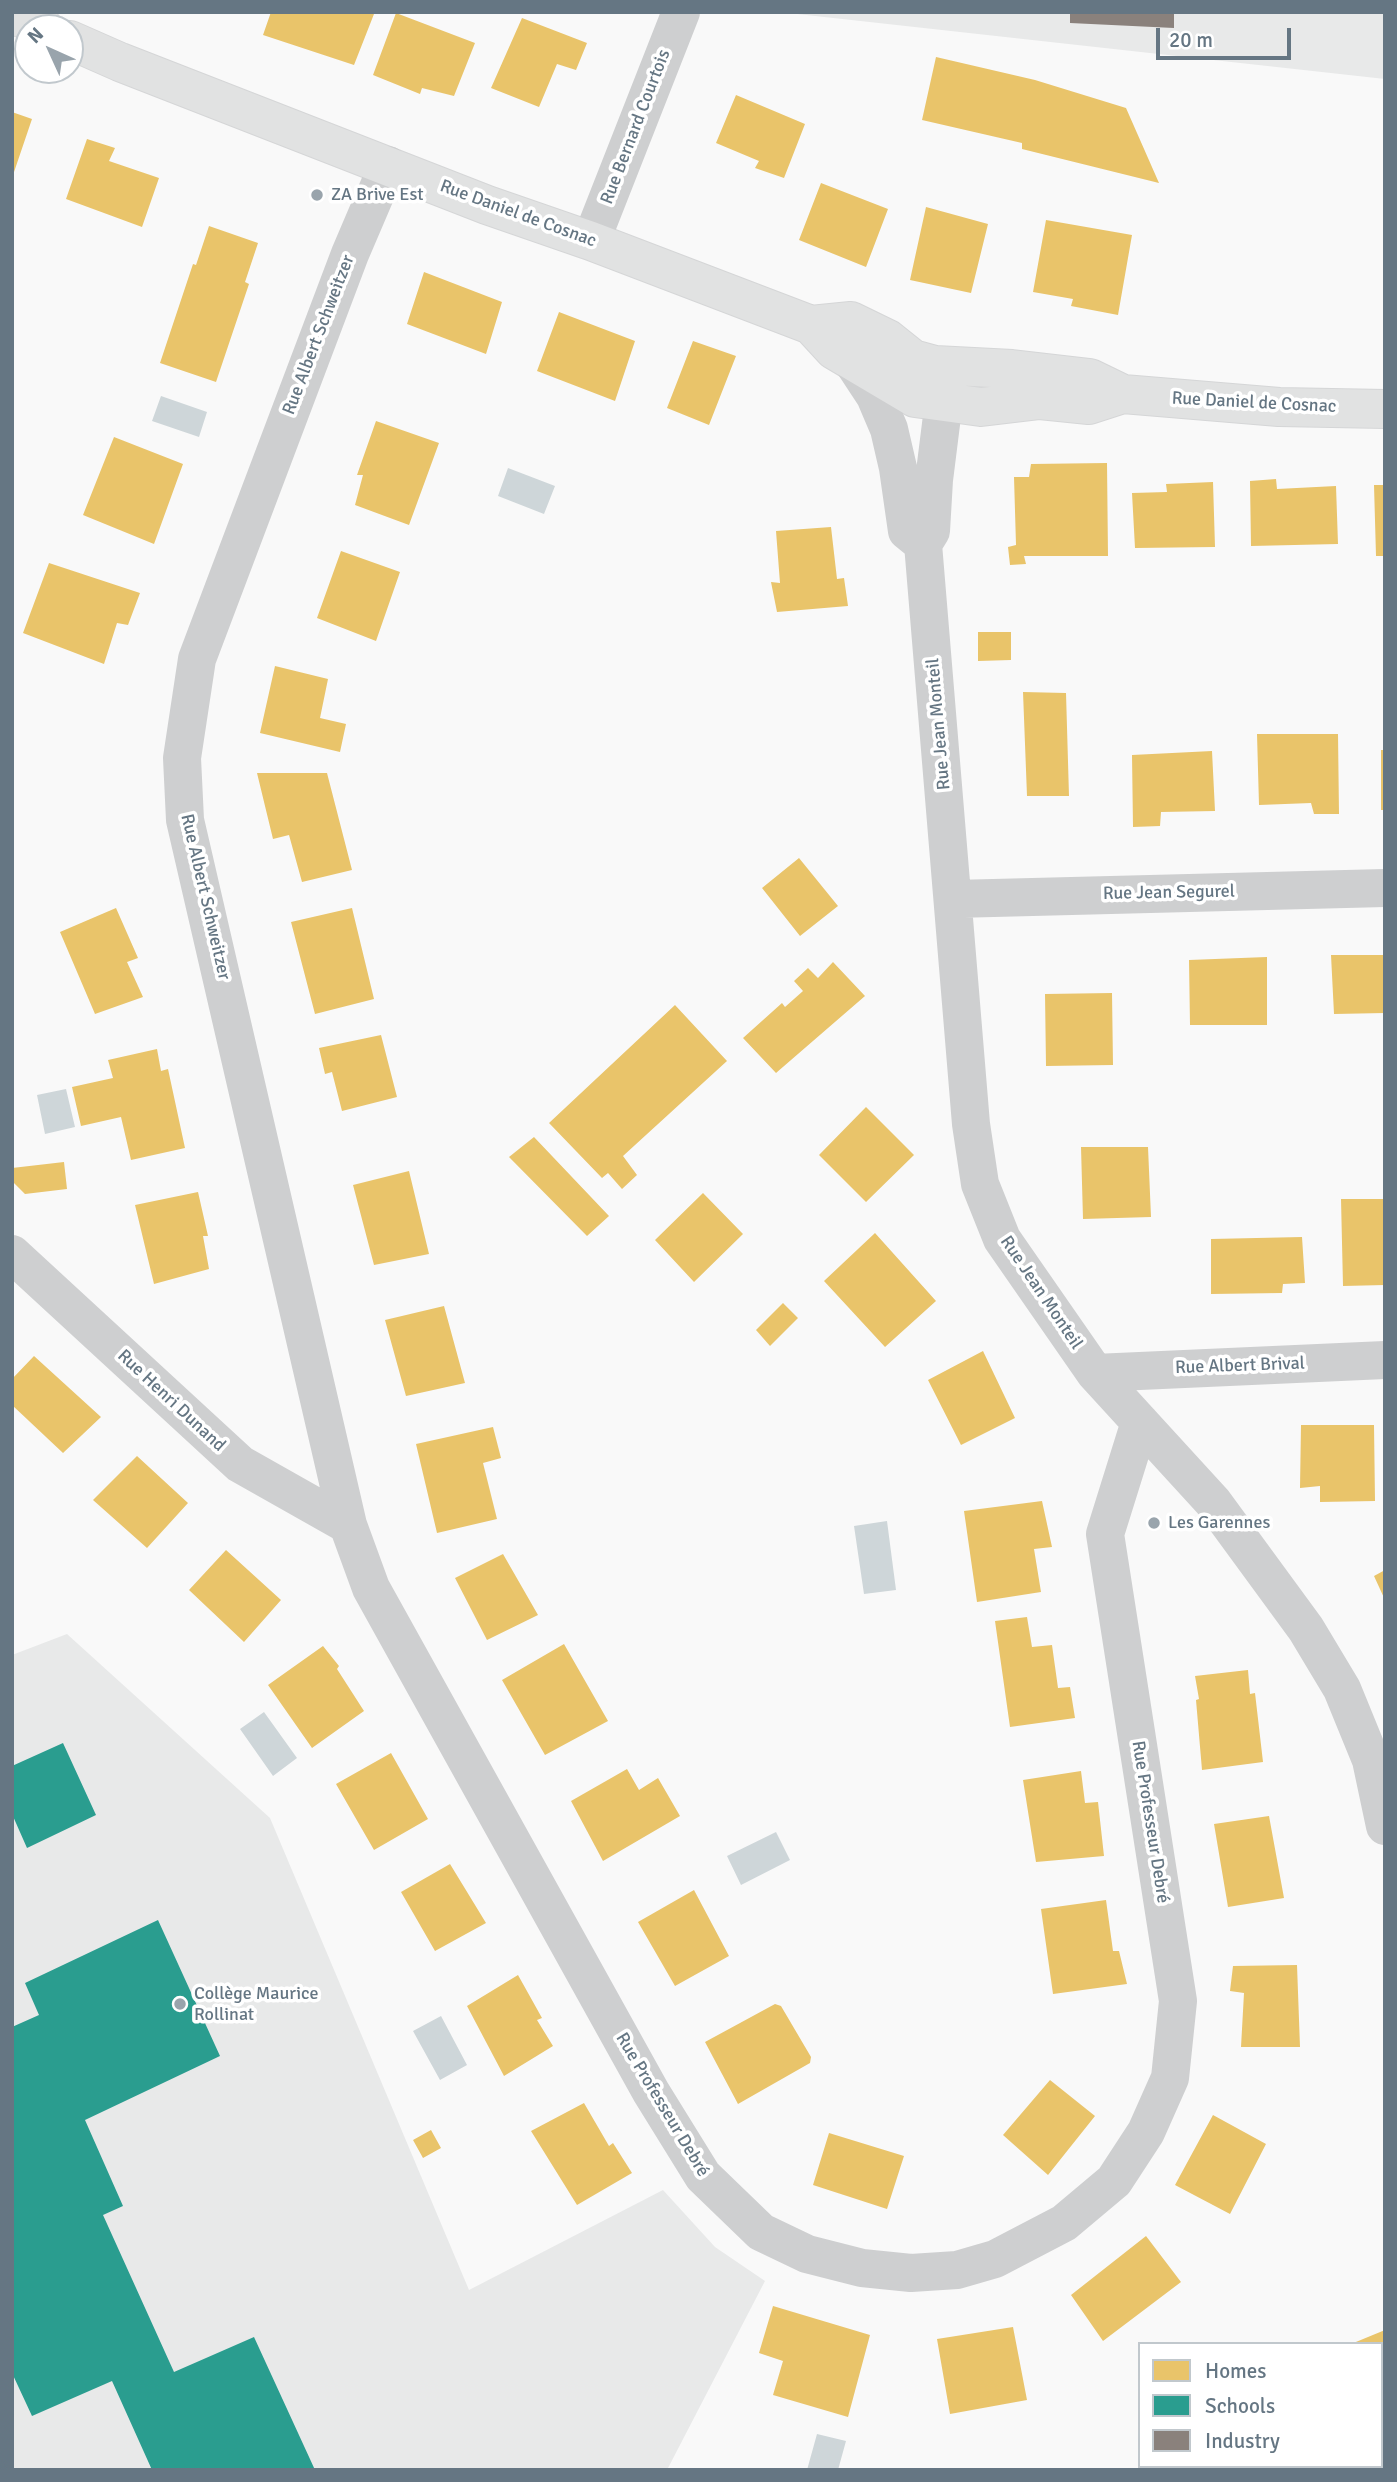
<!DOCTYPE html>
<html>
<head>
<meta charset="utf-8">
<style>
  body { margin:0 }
  #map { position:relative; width:1397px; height:2482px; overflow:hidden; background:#f9f9f9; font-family:Signika,sans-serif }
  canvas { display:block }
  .frame { position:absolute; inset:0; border:14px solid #657683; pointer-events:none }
  .legend { position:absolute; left:1138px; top:2342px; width:245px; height:126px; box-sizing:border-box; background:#fff; border:2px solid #c1c8cd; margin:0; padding:9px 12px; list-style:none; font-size:21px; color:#657683 }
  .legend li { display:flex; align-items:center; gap:14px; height:35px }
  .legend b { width:35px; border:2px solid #c1c8cd }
  .north { position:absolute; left:14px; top:14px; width:70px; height:70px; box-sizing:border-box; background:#fff; border:2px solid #c1c8cd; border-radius:50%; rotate:315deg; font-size:19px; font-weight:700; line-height:28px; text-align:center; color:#657683 }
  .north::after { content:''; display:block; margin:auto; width:24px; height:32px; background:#99a4ac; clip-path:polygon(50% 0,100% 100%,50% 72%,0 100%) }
  .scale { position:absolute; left:1156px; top:28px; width:135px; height:32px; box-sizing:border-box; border:4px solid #657683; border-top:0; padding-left:9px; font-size:21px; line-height:24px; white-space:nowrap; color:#657683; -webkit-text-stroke:5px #fff; paint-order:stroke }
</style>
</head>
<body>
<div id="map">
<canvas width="1397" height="2482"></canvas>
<div class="frame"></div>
<ul class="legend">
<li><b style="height:19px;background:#e9c46a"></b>Homes</li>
<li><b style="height:19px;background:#2a9d8f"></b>Schools</li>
<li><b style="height:19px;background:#8a817c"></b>Industry</li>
</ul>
<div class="north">N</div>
<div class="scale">20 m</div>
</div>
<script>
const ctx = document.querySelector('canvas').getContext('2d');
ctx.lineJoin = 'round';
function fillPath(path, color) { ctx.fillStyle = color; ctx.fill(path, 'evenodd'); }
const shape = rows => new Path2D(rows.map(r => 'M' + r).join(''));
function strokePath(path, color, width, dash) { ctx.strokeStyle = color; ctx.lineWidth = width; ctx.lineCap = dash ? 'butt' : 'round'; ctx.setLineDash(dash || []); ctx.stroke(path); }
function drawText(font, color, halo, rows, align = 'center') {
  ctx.font = font + ' Signika,sans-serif'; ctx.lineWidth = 7; ctx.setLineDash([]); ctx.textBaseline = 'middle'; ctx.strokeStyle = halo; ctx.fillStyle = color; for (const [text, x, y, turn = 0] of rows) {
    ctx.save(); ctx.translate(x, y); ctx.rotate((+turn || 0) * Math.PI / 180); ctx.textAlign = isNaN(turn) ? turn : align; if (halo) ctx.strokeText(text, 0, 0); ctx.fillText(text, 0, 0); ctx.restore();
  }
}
fillPath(shape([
  [779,12,1385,12,1385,79],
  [67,1634,270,1818,469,2290,663,2190,715,2247,765,2281,667,2470,12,2470,12,1655]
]), '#e8e9e9');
fillPath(shape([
  [161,396,207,412,199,437,152,421],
  [508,468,555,486,544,514,498,496],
  [66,1089,75,1127,45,1134,37,1095],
  [887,1521,896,1590,864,1594,854,1526],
  [264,1712,297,1758,273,1776,240,1729],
  [776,1832,790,1860,741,1885,727,1856],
  [441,2016,467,2065,440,2080,413,2031],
  [817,2434,846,2441,838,2470,807,2470]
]), '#ced6d9');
fillPath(shape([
  [271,12,368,12,374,14,354,65,263,35],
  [396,13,475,43,454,96,422,88,420,94,373,75],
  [522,18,587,43,576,70,557,64,539,107,491,88],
  [936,57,1035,80,1126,108,1159,183,1022,149,1022,143,922,120],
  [736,95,805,124,784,178,755,168,759,161,716,143],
  [12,112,32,119,13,175,12,175],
  [87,139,115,148,109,161,159,178,142,227,66,199],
  [821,183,888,209,866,267,799,240],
  [926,207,988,224,971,293,910,280],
  [1046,220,1132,235,1118,315,1071,306,1073,299,1033,292],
  [209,226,258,243,245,282,249,284,216,382,160,363,193,264,196,265],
  [424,272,502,302,486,354,407,324],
  [559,312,635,341,615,401,537,371],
  [693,341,736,356,709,425,667,408],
  [376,421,439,443,409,525,355,505,363,475,357,475],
  [114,437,183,464,154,544,83,515],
  [1107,463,1108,556,1024,556,1026,564,1010,565,1008,547,1016,545,1014,477,1029,477,1031,464],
  [1276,479,1277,489,1336,486,1338,544,1251,546,1250,481],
  [1213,482,1215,547,1135,548,1132,493,1167,492,1166,484],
  [1374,485,1385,485,1385,556,1376,556],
  [831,527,837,579,844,578,848,606,777,612,771,582,780,583,776,531],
  [341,551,400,572,376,641,317,618],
  [49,563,140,593,128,625,117,623,104,664,23,633],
  [978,632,1011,632,1011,660,978,661],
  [275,666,328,679,320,718,346,724,340,752,260,733],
  [1023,692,1066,693,1069,796,1027,796],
  [1257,734,1338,734,1339,814,1314,814,1311,803,1259,805],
  [1381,750,1385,750,1385,810,1381,810],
  [1212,751,1215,811,1161,812,1160,826,1133,827,1132,755],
  [257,773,327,773,352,870,302,882,289,835,273,839],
  [799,858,838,906,800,936,762,888],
  [116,908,138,958,127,962,143,997,95,1014,60,932],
  [352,908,374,999,315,1014,291,922],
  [1331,955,1385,955,1385,1013,1334,1014],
  [1267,957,1267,1025,1190,1025,1189,960],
  [833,962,865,996,776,1073,743,1038,782,1003,785,1007,803,991,794,981,808,968,818,978],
  [1112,993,1113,1065,1046,1066,1045,994],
  [675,1005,727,1061,623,1156,637,1175,622,1189,608,1173,602,1178,549,1123],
  [381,1035,397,1097,342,1111,332,1072,325,1074,319,1048],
  [157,1049,161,1071,168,1069,185,1148,131,1160,121,1117,81,1126,72,1087,113,1078,108,1060],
  [866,1107,914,1155,866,1202,819,1155],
  [534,1137,609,1216,587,1236,509,1157],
  [1081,1147,1148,1147,1151,1217,1083,1219],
  [64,1162,67,1189,25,1194,12,1181,12,1168],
  [409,1171,429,1254,374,1265,353,1185],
  [198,1192,208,1236,203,1236,209,1269,154,1284,135,1205],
  [703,1193,743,1234,694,1282,655,1240],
  [1341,1199,1383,1199,1385,1285,1343,1286],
  [875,1233,936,1301,885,1347,824,1281],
  [1302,1237,1305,1283,1283,1284,1282,1293,1211,1294,1211,1239],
  [783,1303,798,1318,770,1346,756,1330],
  [444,1306,465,1383,406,1396,385,1320],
  [983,1351,1015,1418,961,1445,928,1380],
  [34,1356,101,1417,63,1453,12,1405,12,1379],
  [1301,1425,1374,1425,1375,1501,1320,1502,1320,1486,1300,1488],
  [493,1427,501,1458,483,1463,497,1519,437,1533,416,1444],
  [137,1456,188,1503,147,1548,93,1500],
  [1042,1501,1052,1547,1034,1549,1041,1592,977,1602,964,1511],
  [226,1550,281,1600,244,1642,189,1590],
  [503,1554,538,1615,487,1640,455,1578],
  [1385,1570,1385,1600,1374,1576],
  [1027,1617,1032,1647,1052,1645,1058,1688,1070,1687,1075,1718,1010,1727,995,1621],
  [564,1644,608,1721,545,1755,502,1680],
  [323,1646,339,1666,337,1669,364,1711,312,1748,268,1685],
  [1248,1670,1250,1694,1255,1693,1263,1762,1202,1770,1196,1700,1199,1699,1195,1676],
  [391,1753,428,1819,374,1850,336,1784],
  [627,1769,639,1790,658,1778,680,1816,603,1861,571,1801],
  [1081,1771,1085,1803,1098,1802,1104,1856,1036,1862,1023,1780],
  [1269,1816,1284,1898,1228,1907,1214,1824],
  [450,1864,486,1923,435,1951,401,1892],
  [694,1890,729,1956,675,1986,638,1922],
  [1106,1900,1113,1951,1119,1951,1127,1984,1053,1994,1041,1909],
  [1297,1965,1300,2047,1241,2047,1244,1993,1230,1991,1233,1966],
  [518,1975,542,2018,537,2020,553,2046,504,2076,467,2006],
  [775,2004,781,2006,811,2057,810,2063,738,2104,705,2042],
  [1050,2080,1095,2116,1048,2175,1003,2135],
  [584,2103,609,2146,613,2143,632,2173,577,2205,531,2131],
  [1213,2115,1266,2144,1230,2214,1175,2185],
  [431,2130,441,2148,423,2158,413,2140],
  [829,2133,904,2156,887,2209,813,2185],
  [1146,2236,1181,2282,1103,2341,1071,2295],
  [773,2306,870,2335,848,2417,773,2395,783,2361,759,2353],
  [1013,2327,1027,2400,950,2414,937,2339],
  [1385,2330,1385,2415,1381,2407,1381,2344,1351,2344]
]), '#e9c46a');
fillPath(shape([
  [63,1743,96,1815,27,1848,12,1814,12,1766],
  [158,1920,220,2056,85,2120,123,2206,103,2215,174,2372,254,2337,315,2470,152,2470,112,2381,32,2416,12,2373,12,2027,39,2015,25,1983]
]), '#2a9d8f');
fillPath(shape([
  [1070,12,1174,12,1174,28,1070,23]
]), '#8a817c');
const secondary = shape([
  [12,14,44,28],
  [70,40,120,62,487,205,591,241,811,325,851,321,888,339,913,359,935,365,1012,369,1090,378,1123,394,1279,407,1385,409],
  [811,325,834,350,915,398,981,407,1040,400,1089,405,1123,394]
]);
strokePath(secondary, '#d5d6d7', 40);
strokePath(shape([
  [388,165,350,254,197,659,182,758,185,820,348,1525,371,1588,651,2092,703,2176,761,2232,807,2254,862,2268,911,2273,957,2270,995,2259,1064,2223,1114,2181,1146,2132,1170,2078,1178,2001,1105,1534,1140,1422],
  [591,241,681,12],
  [850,358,875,396,889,429,898,468,907,531,923,544],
  [948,368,934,480,931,531,923,544,971,1124,980,1184,1002,1239,1095,1373,1213,1502,1306,1629,1342,1689,1371,1760,1385,1826],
  [954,899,1385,888],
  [12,1254,240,1464,348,1525],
  [1095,1373,1385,1360]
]), '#cecfd0', 38);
strokePath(secondary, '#e1e2e2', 38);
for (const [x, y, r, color] of [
  [317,195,7,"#99a4ac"],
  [1154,1523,7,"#99a4ac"],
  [180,2004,7,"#99a4ac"]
]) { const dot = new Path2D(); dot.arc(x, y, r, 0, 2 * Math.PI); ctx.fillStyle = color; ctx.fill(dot); strokePath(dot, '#fff', 2.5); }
drawText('18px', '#657683', '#fff', [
  ["Rue Bernard Courtois",636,127,-69],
  ["Rue Daniel de Cosnac",518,214,20],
  ["Rue Albert Schweitzer",319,335,-69],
  ["Rue Daniel de Cosnac",1254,403,3],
  ["Rue Jean Monteil",939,724,-95],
  ["Rue Jean Segurel",1169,893,-1],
  ["Rue Albert Schweitzer",205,897,77],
  ["Rue Jean Monteil",1041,1293,56],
  ["Rue Albert Brival",1240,1366,-2],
  ["Rue Henri Dunand",171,1401,43],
  ["Rue Professeur Debré",1150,1822,81],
  ["Rue Professeur Debré",662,2105,59]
]);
drawText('18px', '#657683', '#fff', [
  ["ZA Brive Est",331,195],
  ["Les Garennes",1168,1523],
  ["Collège Maurice",194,1994],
  ["Rollinat",194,2015]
], 'left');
</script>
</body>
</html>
